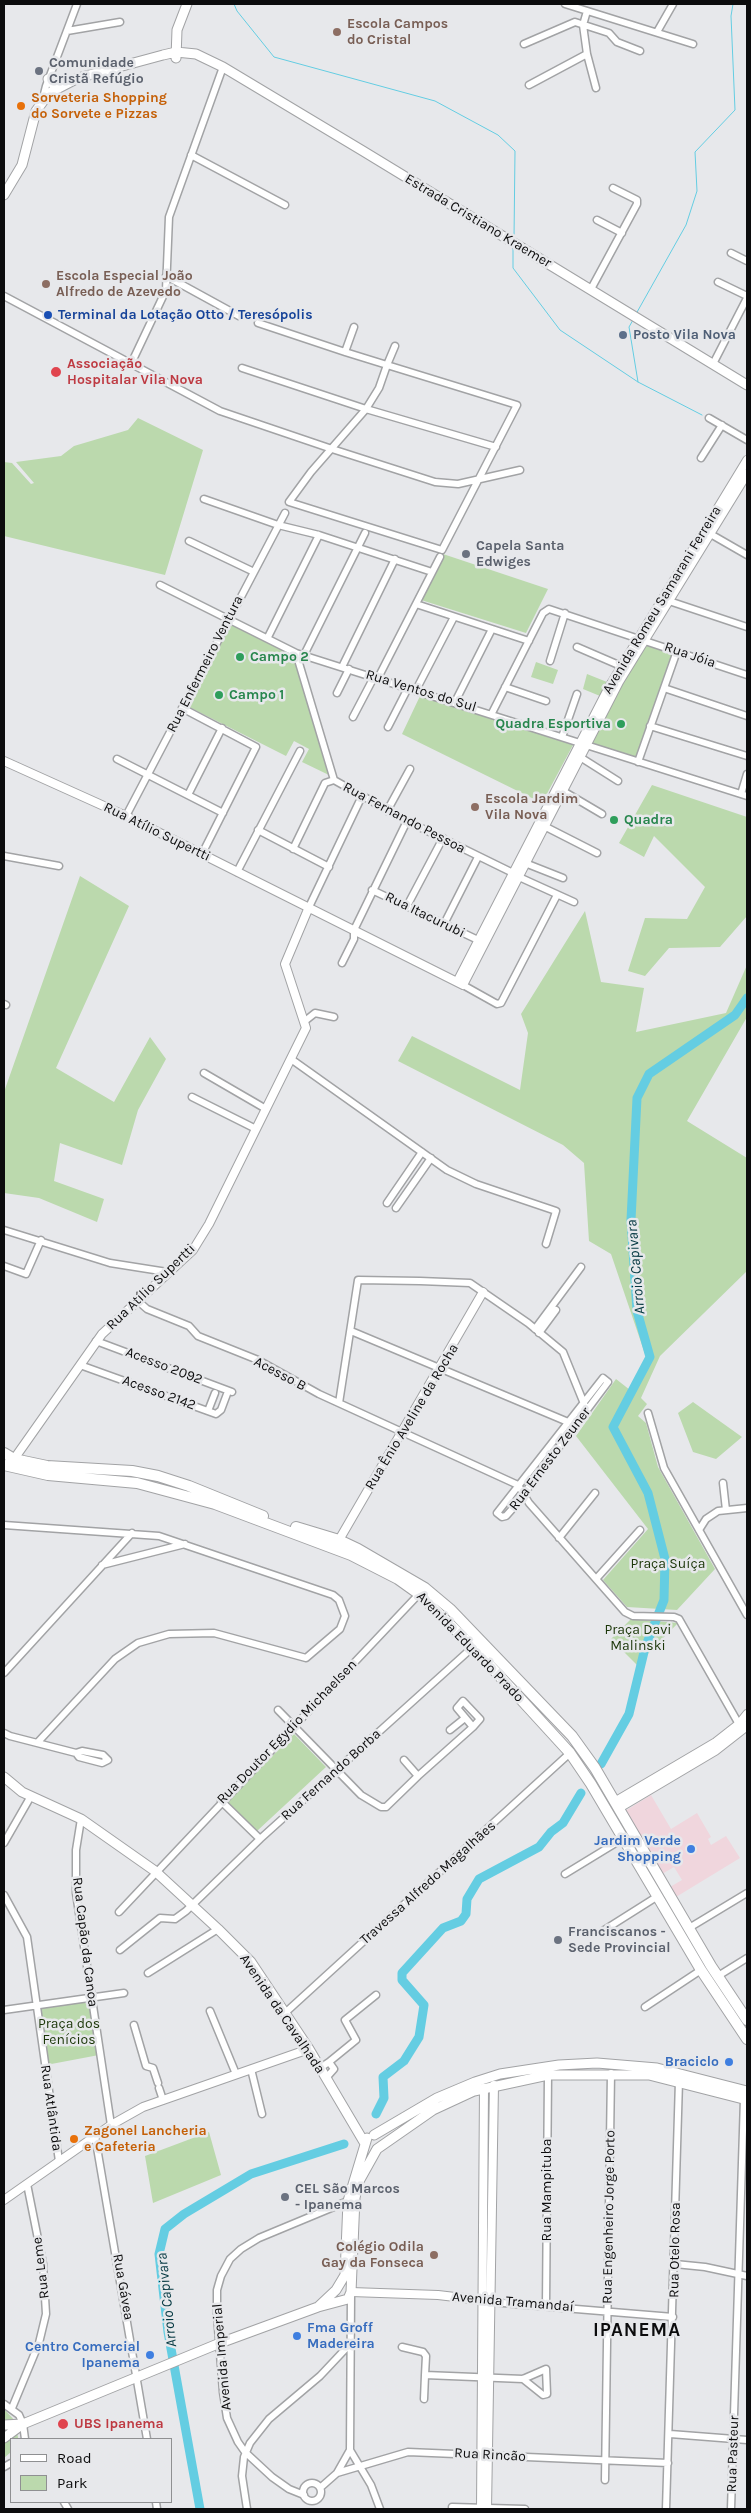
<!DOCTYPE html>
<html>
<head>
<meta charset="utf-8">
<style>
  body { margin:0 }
  #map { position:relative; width:751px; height:2513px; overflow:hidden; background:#e7e8eb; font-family:Karla,sans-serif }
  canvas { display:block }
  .frame { position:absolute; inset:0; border:5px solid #0c0c0d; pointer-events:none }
  .legend { position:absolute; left:10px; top:2438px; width:162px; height:65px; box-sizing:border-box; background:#e7e8eb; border:1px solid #8f9092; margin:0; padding:6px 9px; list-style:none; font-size:15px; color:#0c0c0d }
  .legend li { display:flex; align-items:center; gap:10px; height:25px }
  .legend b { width:25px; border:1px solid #8f9092 }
</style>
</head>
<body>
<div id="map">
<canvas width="751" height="2513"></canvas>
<div class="frame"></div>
<ul class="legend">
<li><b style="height:6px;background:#fff"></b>Road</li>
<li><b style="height:14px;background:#bbd9ad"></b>Park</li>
</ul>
</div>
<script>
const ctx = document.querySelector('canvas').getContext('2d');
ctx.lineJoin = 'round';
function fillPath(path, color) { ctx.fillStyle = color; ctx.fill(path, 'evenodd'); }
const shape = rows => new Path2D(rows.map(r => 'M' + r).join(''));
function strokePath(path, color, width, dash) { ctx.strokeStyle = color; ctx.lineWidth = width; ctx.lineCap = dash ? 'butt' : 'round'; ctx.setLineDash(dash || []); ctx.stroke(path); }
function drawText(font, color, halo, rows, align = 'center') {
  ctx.font = font + ' Karla,sans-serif'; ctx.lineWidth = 5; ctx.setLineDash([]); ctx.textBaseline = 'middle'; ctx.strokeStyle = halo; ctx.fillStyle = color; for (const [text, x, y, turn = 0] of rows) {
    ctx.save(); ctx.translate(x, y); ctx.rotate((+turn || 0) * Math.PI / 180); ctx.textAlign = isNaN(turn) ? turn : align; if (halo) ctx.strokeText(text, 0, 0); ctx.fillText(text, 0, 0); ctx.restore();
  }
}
fillPath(shape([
  [651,1795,671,1829,697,1813,711,1837,708,1839,711,1845,726,1836,740,1858,676,1897,670,1887,682,1880,674,1867,662,1874,625,1811]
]), '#f0d6dd');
fillPath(shape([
  [138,418,203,450,165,575,4,536,4,462,12,463,31,484,34,483,16,462,61,456,74,446,128,430],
  [443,554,548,589,526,633,421,600],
  [231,624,293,655,331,776,302,762,309,749,294,741,286,756,189,707],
  [648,644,672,654,637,759,591,744,626,676],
  [536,662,558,670,553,684,531,677],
  [587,674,607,682,600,696,583,689],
  [420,696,573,745,542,803,402,734],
  [652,785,747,817,747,916,720,947,669,948,645,976,628,971,645,918,687,919,705,887,654,836,644,857,619,843],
  [80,876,129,906,56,1068,114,1102,150,1037,166,1059,138,1110,122,1165,60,1143,54,1181,104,1199,97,1222,39,1198,4,1193,4,1092],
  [585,911,601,982,644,988,636,1032,726,1013,747,965,747,1017,687,1121,747,1158,747,1271,660,1356,641,1398,647,1404,638,1416,646,1423,658,1467,715,1569,677,1610,627,1607,603,1580,648,1529,576,1436,616,1379,630,1390,646,1357,611,1254,589,1241,584,1163,563,1145,398,1061,412,1036,520,1090,528,1033,521,1014],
  [693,1402,742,1437,716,1459,693,1452,678,1413],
  [631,1619,678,1623,637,1665,611,1639],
  [294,1734,326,1767,257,1831,227,1802],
  [90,1999,99,2055,46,2065,39,2007],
  [209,2132,221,2175,153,2203,145,2156],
  [4,2409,16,2422,18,2438,11,2439,11,2452,4,2458]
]), '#bbd9ad');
strokePath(shape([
  [234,4,237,11,274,57,435,101,498,135,515,151,514,239],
  [513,248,513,268,560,330,638,382,702,415],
  [636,314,686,225,697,191,695,152,735,110,731,16,733,4],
  [633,320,629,327,638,382]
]), '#64cde2', 1);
strokePath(shape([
  [601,1764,629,1714,645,1648,664,1600,665,1559,648,1493,613,1427,650,1357,637,1311,631,1220,637,1098,649,1074,735,1015,747,998],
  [376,2114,384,2098,383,2077,404,2061,419,2037,424,2005,402,1980,402,1973,443,1928,461,1921,466,1914,467,1899,479,1879,539,1847,551,1832,563,1823,581,1793],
  [200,2509,168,2332,159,2254,165,2229,184,2214,251,2174,344,2144]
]), '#64cde2', 9);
const minor = shape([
  [565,4,693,44],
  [587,11,583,25,587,54,596,88],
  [67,31,120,22],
  [657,32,673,4],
  [524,44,575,22,609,33,617,42,640,51],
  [529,85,587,54],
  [43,98,46,86,77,4],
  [191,155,285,205],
  [597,220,622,233],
  [731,253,747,261],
  [166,276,239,316],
  [718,282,747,296],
  [591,289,637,204,637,200,613,188],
  [4,296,220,411,332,449,435,482,458,484,520,470],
  [258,323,345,352,387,365,517,405,442,550,289,502,311,472,366,409,379,388,387,365,395,346],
  [345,352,354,327],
  [131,364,166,290,169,217,223,67],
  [713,364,747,298],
  [242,368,366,409,496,447],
  [709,418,747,440],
  [701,458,722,425],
  [204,499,278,525,319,535,432,572],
  [707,532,747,555],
  [189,541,252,571],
  [160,585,296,653,747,796],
  [669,601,747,627],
  [416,604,529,641],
  [268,637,319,535],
  [577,647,621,666],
  [296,653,334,780,407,821,513,873],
  [304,655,365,533],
  [550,661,565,613],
  [342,667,395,559],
  [378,678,440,557],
  [505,687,546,701],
  [664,688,747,716],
  [416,690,454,617],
  [337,693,349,669],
  [455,702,492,629],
  [182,708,256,747,202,854],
  [492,713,543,613,549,609,747,675],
  [353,717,374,677],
  [650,726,747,756],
  [388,727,408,688],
  [562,737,577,694],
  [580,757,618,781],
  [117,759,223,813],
  [638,762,677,651],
  [563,791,602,814],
  [741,794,747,774],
  [188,795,222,728],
  [387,811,410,769],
  [126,816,285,513],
  [544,826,597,853],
  [258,830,329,867],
  [293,849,325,783,334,780],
  [4,856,59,866],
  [525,863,563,878],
  [237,872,300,751],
  [519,877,574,902],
  [372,890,478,940],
  [407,906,443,838],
  [309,907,362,796],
  [444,924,478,857],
  [342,963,354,939,354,930,407,821],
  [463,985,497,1004,501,1003,557,895],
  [4,1004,6,1005],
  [305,1021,315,1013,334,1017],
  [291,1059,447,1170,476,1184,556,1211,546,1244],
  [204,1073,266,1109],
  [192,1097,256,1129],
  [387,1203,422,1152],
  [396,1208,431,1158],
  [4,1230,110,1263,167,1272],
  [4,1266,26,1274,41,1240],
  [138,1301,147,1309,189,1326,198,1336,258,1360,319,1394,518,1485,529,1503,625,1612,633,1616,674,1617,679,1619,740,1726],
  [535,1329,581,1267],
  [351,1331,568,1422],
  [539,1333,556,1310],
  [96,1341,232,1392],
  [80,1365,216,1414,221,1410,227,1394],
  [603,1378,608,1382,514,1507,506,1516,502,1517,497,1513,603,1378],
  [339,1403,358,1280,420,1281,470,1283,528,1323,563,1352,587,1411],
  [208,1411,215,1393],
  [648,1413,664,1468,747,1615],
  [723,1483,726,1510],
  [4,1525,159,1536,333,1595,339,1600,345,1616,340,1629,306,1658,214,1633,169,1634,138,1643,115,1659,38,1742],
  [699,1530,706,1519,718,1511,747,1508],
  [559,1538,595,1493],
  [102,1565,185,1544],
  [596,1579,640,1530],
  [4,1673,132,1533],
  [278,1710,361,1795,381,1807,386,1807,418,1776,473,1727,480,1719,463,1701,457,1708,473,1727],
  [450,1730,465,1718],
  [4,1733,10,1736,76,1753,79,1757,102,1763,108,1760,103,1755,82,1751,76,1753],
  [404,1760,418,1776],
  [221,1801,260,1839],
  [81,1819,76,1850,76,1893,111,2125],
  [4,1843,31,1796],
  [565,1874,624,1838],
  [4,1895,27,1937,59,2161],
  [119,1912,419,1594],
  [689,1928,747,1893],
  [601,1932,658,1896],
  [120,1950,160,1918,175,1919,186,1911,260,1839,473,1647],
  [148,1973,218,1929],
  [718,1976,747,1958],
  [645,2007,701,1970],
  [4,2010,124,1993],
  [210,2011,236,2074],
  [285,2013,570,1753],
  [134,2025,146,2066,153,2068,158,2083],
  [329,2062,356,2040,345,2020,376,1995],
  [320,2068,329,2062,334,2069,326,2078],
  [251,2069,262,2114],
  [159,2088,163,2100],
  [95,2136,147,2439],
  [675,2264,705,2267,747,2276],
  [351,2295,350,2450,371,2485,380,2509],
  [491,2302,673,2317],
  [546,2305,548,2075],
  [402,2347,423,2352,426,2356,425,2375,523,2379,546,2369,547,2394,543,2395,523,2379],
  [424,2399,425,2375],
  [4,2404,19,2415,23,2424,25,2439],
  [12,2408,39,2343,46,2314,43,2264,27,2184],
  [670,2434,747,2440],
  [4,2467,11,2463],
  [337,2473,350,2450],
  [605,2480,611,2073],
  '303 2492a9 9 0 1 1 18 0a9 9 0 1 1-18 0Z',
  [320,2488,337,2473,408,2452,668,2463],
  [304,2495,289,2489,272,2477,245,2452,238,2442,227,2418,223,2392,217,2315,217,2290,221,2276,230,2259,241,2249,259,2238,348,2201],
  [64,2502,68,2509],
  [156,2502,157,2509],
  [452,2507,525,2509],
  [247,2509,242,2476,244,2457,250,2443,269,2419,320,2376,352,2342],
  [666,2509,679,2081],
  [731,2509,744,2099]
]);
const tertiary = shape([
  [4,761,126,816,463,985,619,682,747,474],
  [457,982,609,687,747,460],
  [14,1459,102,1334,193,1250,209,1224,306,1028,285,964,309,907],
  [339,1540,483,1292],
  [616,1801,716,1742,739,1724,747,1714],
  [619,1808,715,1751,747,1726],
  [4,2200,111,2125,143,2107,309,2049],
  [351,2292,438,2295,489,2301],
  [481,2509,484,2088],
  [487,2509,494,2085]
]);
const secondary = shape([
  [176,58,177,30,187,4],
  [48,79,57,88],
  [4,195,22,165,36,111,49,93,78,78,163,55,176,52,196,54,223,67,363,151,747,385],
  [4,1777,22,1792,81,1819,155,1871,218,1929,251,1962,309,2049,364,2142],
  [374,2135,437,2098,475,2082,500,2074,559,2065,597,2063,657,2068,747,2091],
  [319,2306,336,2290,345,2275,348,2201,367,2138],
  [4,2425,23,2424],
  [4,2438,23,2424,220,2343,318,2307,348,2299,351,2292,355,2198,358,2183,377,2149,433,2110,474,2091,548,2075,649,2075,747,2100]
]);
const primary = shape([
  [4,1453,14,1459,47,1466,132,1471,158,1476,189,1486,263,1516],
  [4,1465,48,1475,137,1483,215,1504,351,1555,398,1579,419,1594,473,1647,570,1753,591,1784,701,1970,747,2039],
  [296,1527,339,1540,358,1549,425,1588,450,1609,572,1736,595,1768,711,1966,747,2020]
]);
strokePath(minor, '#a2a3a5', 9);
strokePath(tertiary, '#a2a3a5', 10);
strokePath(secondary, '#a2a3a5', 11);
strokePath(primary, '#a2a3a5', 12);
strokePath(minor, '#fff', 6);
strokePath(tertiary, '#fff', 8);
strokePath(secondary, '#fff', 9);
strokePath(primary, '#fff', 10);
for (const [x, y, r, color] of [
  [337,32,5,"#8d6e63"],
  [39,71,5,"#6b7280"],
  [21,106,5,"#e8710a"],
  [46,284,5,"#8d6e63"],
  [48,315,5,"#1a4fb4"],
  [623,335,5,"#5c6f8a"],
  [56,372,6,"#e0444e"],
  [466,554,5,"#6b7280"],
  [240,657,5,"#2e9e5b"],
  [219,695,5,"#2e9e5b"],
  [621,724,5,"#2e9e5b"],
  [475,807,5,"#8d6e63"],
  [614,820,5,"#2e9e5b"],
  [691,1849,5,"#3f7fe0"],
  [558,1940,5,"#6b7280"],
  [729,2062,5,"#3f7fe0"],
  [74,2139,5,"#e8710a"],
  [285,2197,5,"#6b7280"],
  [434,2255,5,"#8d6e63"],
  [297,2336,5,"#3f7fe0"],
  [150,2355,5,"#3f7fe0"],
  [63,2424,6,"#e0444e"]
]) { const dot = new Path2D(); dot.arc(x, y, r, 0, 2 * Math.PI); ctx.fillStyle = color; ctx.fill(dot); strokePath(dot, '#e7e8eb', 2); }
drawText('bold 14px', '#785e54', '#e7e8eb', [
  ["Escola Campos",347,24],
  ["do Cristal",347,40],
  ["Escola Especial João",56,276],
  ["Alfredo de Azevedo",56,292],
  ["Escola Jardim",485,799],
  ["Vila Nova",485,815],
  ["Colégio Odila",424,2247,"right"],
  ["Gay da Fonseca",424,2263,"right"]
], 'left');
drawText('bold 14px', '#5b616d', '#e7e8eb', [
  ["Comunidade",49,63],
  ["Cristã Refúgio",49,79],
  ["Capela Santa",476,546],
  ["Edwiges",476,562],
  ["Franciscanos -",568,1932],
  ["Sede Provincial",568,1948],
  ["CEL São Marcos",295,2189],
  ["- Ipanema",295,2205]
], 'left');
drawText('bold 14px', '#c56008', '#e7e8eb', [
  ["Sorveteria Shopping",31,98],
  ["do Sorvete e Pizzas",31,114],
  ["Zagonel Lancheria",84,2131],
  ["e Cafeteria",84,2147]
], 'left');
drawText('14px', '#0c0c0d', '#e7e8eb', [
  ["Estrada Cristiano Kraemer",478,221,31],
  ["Avenida Romeu Samarani Ferreira",662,600,-59],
  ["Rua Jóia",690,655,19],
  ["Rua Enfermeiro Ventura",205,664,-63],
  ["Rua Ventos do Sul",421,691,17],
  ["Rua Fernando Pessoa",404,818,28],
  ["Rua Atílio Supertti",157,832,26],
  ["Rua Itacurubi",425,915,26],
  ["Rua Atílio Supertti",151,1287,-44],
  ["Acesso 2092",164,1366,21],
  ["Acesso B",280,1374,28],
  ["Acesso 2142",159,1393,20],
  ["Rua Ênio Aveline da Rocha",412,1417,-59],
  ["Rua Ernesto Zeuner",550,1459,-53],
  ["Avenida Eduardo Prado",470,1647,46],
  ["Rua Doutor Egydio Michaelsen",287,1732,-46],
  ["Rua Fernando Borba",331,1775,-42],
  ["Travessa Alfredo Magalhães",428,1883,-42],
  ["Rua Capão da Canoa",85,1942,83],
  ["Avenida da Cavalhada",282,2014,56],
  ["Rua Atlântida",51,2108,82],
  ["Rua Mampituba",547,2190,-90],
  ["Rua Engenheiro Jorge Porto",609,2217,-89],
  ["Rua Otelo Rosa",675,2250,-89],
  ["Rua Leme",41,2268,-97],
  ["Rua Gávea",123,2287,80],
  ["Avenida Tramandaí",513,2302,5],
  ["Avenida Imperial",222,2357,-95],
  ["Rua Pasteur",733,2454,-88],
  ["Rua Rincão",490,2455,3]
]);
drawText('bold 14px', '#164399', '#e7e8eb', [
  ["Terminal da Lotação Otto / Teresópolis",58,315]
], 'left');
drawText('bold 14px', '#4e5e75', '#e7e8eb', [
  ["Posto Vila Nova",633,335]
], 'left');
drawText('bold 14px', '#be3a42', '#e7e8eb', [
  ["Associação",67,364],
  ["Hospitalar Vila Nova",67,380],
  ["UBS Ipanema",74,2424]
], 'left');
drawText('bold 14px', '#27864d', '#e7e8eb', [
  ["Campo 2",250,657],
  ["Campo 1",229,695],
  ["Quadra Esportiva",611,724,"right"],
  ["Quadra",624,820]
], 'left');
drawText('14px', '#1b3608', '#e7e8eb', [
  ["Praça Suíça",668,1564],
  ["Praça Davi",638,1630],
  ["Malinski",638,1646],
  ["Praça dos",69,2024],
  ["Fenícios",69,2040]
]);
drawText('bold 14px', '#366cbe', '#e7e8eb', [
  ["Jardim Verde",681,1841],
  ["Shopping",681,1857],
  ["Braciclo",719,2062],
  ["Fma Groff",307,2328,"left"],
  ["Madereira",307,2344,"left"],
  ["Centro Comercial",140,2347],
  ["Ipanema",140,2363]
], 'right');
drawText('italic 15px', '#053942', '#e7e8eb', [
  ["Arroio Capivara",636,1267,-95],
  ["Arroio Capivara",167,2300,-96]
]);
ctx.letterSpacing = '1px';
drawText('bold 19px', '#0c0c0d', '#e7e8eb', [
  ["IPANEMA",637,2331]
]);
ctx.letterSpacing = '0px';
</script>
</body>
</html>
